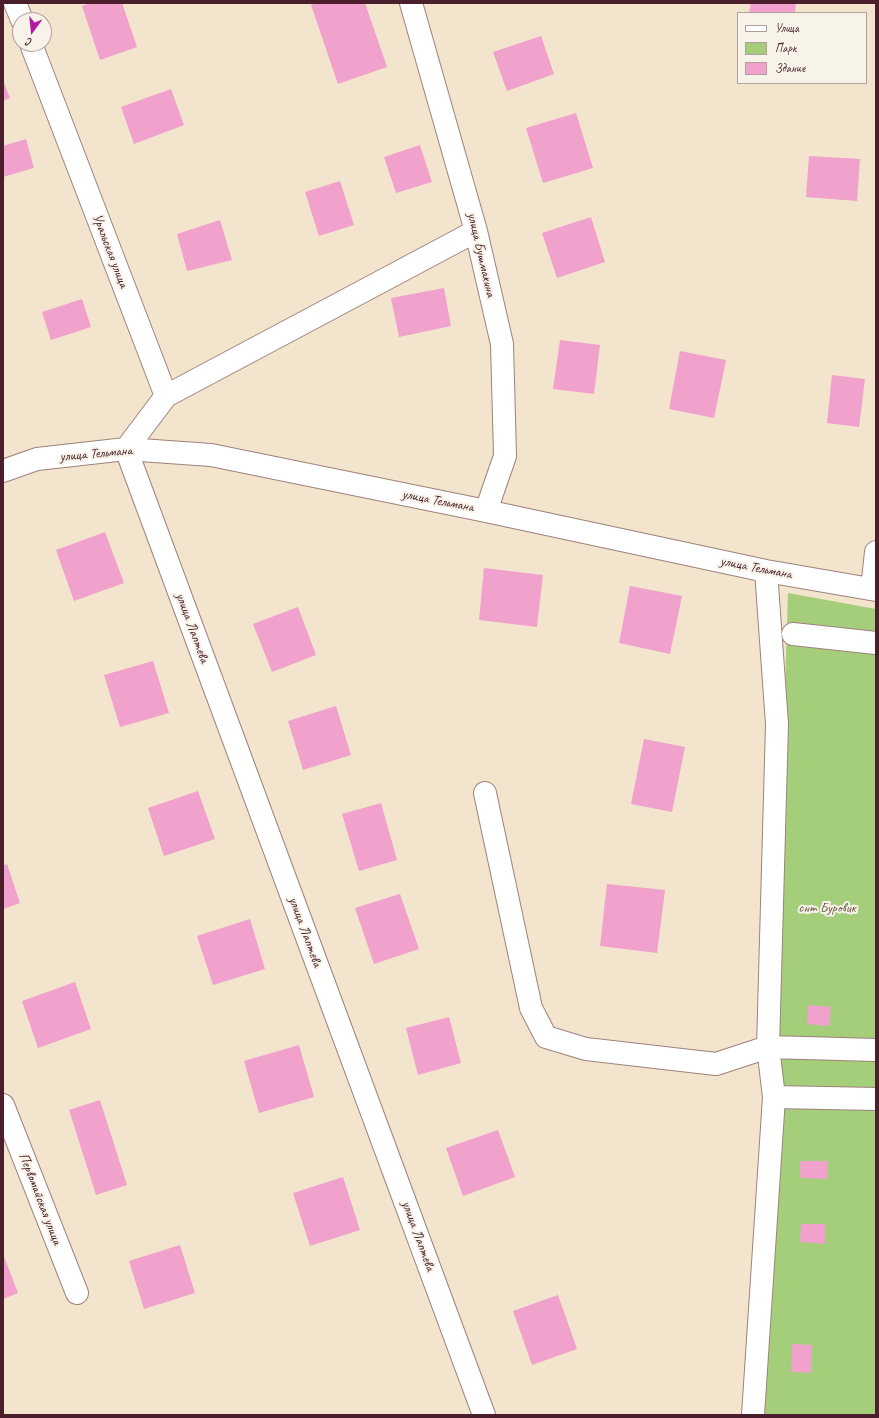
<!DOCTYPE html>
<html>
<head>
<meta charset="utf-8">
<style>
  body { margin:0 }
  #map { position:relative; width:879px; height:1418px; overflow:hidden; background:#f3e4cd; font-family:Caveat,sans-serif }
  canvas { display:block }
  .frame { position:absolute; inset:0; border:4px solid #4a1f2b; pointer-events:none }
  .legend { position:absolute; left:737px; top:12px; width:130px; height:72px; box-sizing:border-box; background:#f7f3e8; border:1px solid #b29e9c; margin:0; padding:5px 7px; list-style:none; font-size:12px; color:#4a1f2b }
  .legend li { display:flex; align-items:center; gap:8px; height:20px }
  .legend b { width:20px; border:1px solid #b29e9c }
  .north { position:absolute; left:12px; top:12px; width:40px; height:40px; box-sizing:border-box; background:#f7f3e8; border:1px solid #b29e9c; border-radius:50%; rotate:195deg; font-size:11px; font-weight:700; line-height:16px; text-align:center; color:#4a1f2b }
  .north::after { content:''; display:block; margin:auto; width:14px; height:18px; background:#b5179e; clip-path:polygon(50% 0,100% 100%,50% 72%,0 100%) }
</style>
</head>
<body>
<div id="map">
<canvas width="879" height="1418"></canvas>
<div class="frame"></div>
<ul class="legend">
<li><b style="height:5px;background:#fff"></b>Улица</li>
<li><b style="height:11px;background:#a5ce7a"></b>Парк</li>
<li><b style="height:11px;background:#f0a1cc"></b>Здание</li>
</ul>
<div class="north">С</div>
</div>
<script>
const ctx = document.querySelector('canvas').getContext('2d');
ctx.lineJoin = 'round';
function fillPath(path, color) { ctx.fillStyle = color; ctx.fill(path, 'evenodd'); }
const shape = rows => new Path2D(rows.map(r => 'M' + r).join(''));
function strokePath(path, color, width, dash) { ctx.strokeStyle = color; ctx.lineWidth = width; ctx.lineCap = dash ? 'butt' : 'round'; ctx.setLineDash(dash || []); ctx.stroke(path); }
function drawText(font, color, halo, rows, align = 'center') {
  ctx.font = font + ' Caveat,sans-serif'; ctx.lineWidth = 4; ctx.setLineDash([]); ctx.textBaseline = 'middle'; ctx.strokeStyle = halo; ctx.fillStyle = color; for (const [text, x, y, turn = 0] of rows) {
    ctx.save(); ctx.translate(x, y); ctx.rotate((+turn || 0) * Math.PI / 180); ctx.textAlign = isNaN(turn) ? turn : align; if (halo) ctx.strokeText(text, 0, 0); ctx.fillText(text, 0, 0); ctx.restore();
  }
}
fillPath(shape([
  [788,593,876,609,876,1415,762,1415]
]), '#a5ce7a');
fillPath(shape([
  [90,3,122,3,137,47,100,60,82,6],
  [318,3,365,3,387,67,338,84,311,5],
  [751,3,796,3,795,13,749,13],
  [541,36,554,74,507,91,493,52],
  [3,80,10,98,3,101],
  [171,89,184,125,134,144,121,107],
  [576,113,593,168,543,183,526,128],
  [26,139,34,168,3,177,3,146],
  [420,145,432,182,396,193,384,157],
  [809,156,860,159,857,201,806,197],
  [340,181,354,225,319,236,305,192],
  [591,217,605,262,557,278,542,233],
  [220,220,232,260,187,271,177,234],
  [444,288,451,326,399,337,391,298],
  [82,299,91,327,51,340,42,312],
  [560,340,600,345,594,394,553,389],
  [680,351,726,360,714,418,669,409],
  [832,375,865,379,859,427,827,423],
  [105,532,124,583,74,601,56,550],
  [484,568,543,575,537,627,479,620],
  [630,586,682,596,670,654,619,643],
  [298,607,316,655,272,672,253,624],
  [153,661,169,713,120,727,104,675],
  [336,706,351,755,303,770,288,721],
  [644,739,685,747,672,812,631,804],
  [198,791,215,839,164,856,148,808],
  [381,803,397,860,359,871,342,814],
  [7,864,20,903,3,909,3,866],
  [607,884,665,890,657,953,600,946],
  [400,894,419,949,374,964,355,908],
  [250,919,265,969,213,985,197,936],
  [75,982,91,1029,38,1048,22,1001],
  [808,1005,831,1007,829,1026,807,1024],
  [449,1017,461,1063,418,1075,406,1028],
  [299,1045,314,1097,259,1113,244,1061],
  [100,1100,127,1185,96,1195,69,1110],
  [498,1130,515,1177,463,1196,446,1148],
  [800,1161,828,1161,827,1179,800,1178],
  [343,1177,360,1230,310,1246,293,1193],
  [801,1224,825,1224,825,1244,800,1242],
  [180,1245,195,1293,144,1309,129,1261],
  [3,1254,18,1293,3,1299],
  [558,1295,577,1349,532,1365,513,1311],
  [792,1344,812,1345,811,1373,791,1372]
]), '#f0a1cc');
const minor = shape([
  [15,3,22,20],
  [411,3,476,231,502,344,505,456,486,511],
  [31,44,166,396,126,449,484,1415],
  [166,396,476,231],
  [3,471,37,459,126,449,211,455,486,511,766,571,876,590],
  [766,571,777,724,768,1047,774,1097,876,1099],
  [872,589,876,552],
  [793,634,876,643],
  [485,793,531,1008,546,1037,586,1049,716,1064,768,1047,876,1050],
  [3,1105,77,1293],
  [753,1415,774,1097]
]);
strokePath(minor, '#9e827c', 24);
strokePath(minor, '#fff', 22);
drawText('14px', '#4a1f2b', '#f7f3e8', [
  ["Уральская улица",110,251,69],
  ["улица Бушмакина",481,255,77],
  ["улица Тельмана",96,454,-5],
  ["улица Тельмана",438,501,11],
  ["улица Тельмана",756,568,11],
  ["улица Лаптева",192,628,70],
  ["улица Лаптева",305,932,70],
  ["Первомайская улица",40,1199,69],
  ["улица Лаптева",418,1236,70]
]);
drawText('14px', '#655443', '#f7f3e8', [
  ["снт Буровик",827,908]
]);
</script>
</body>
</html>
